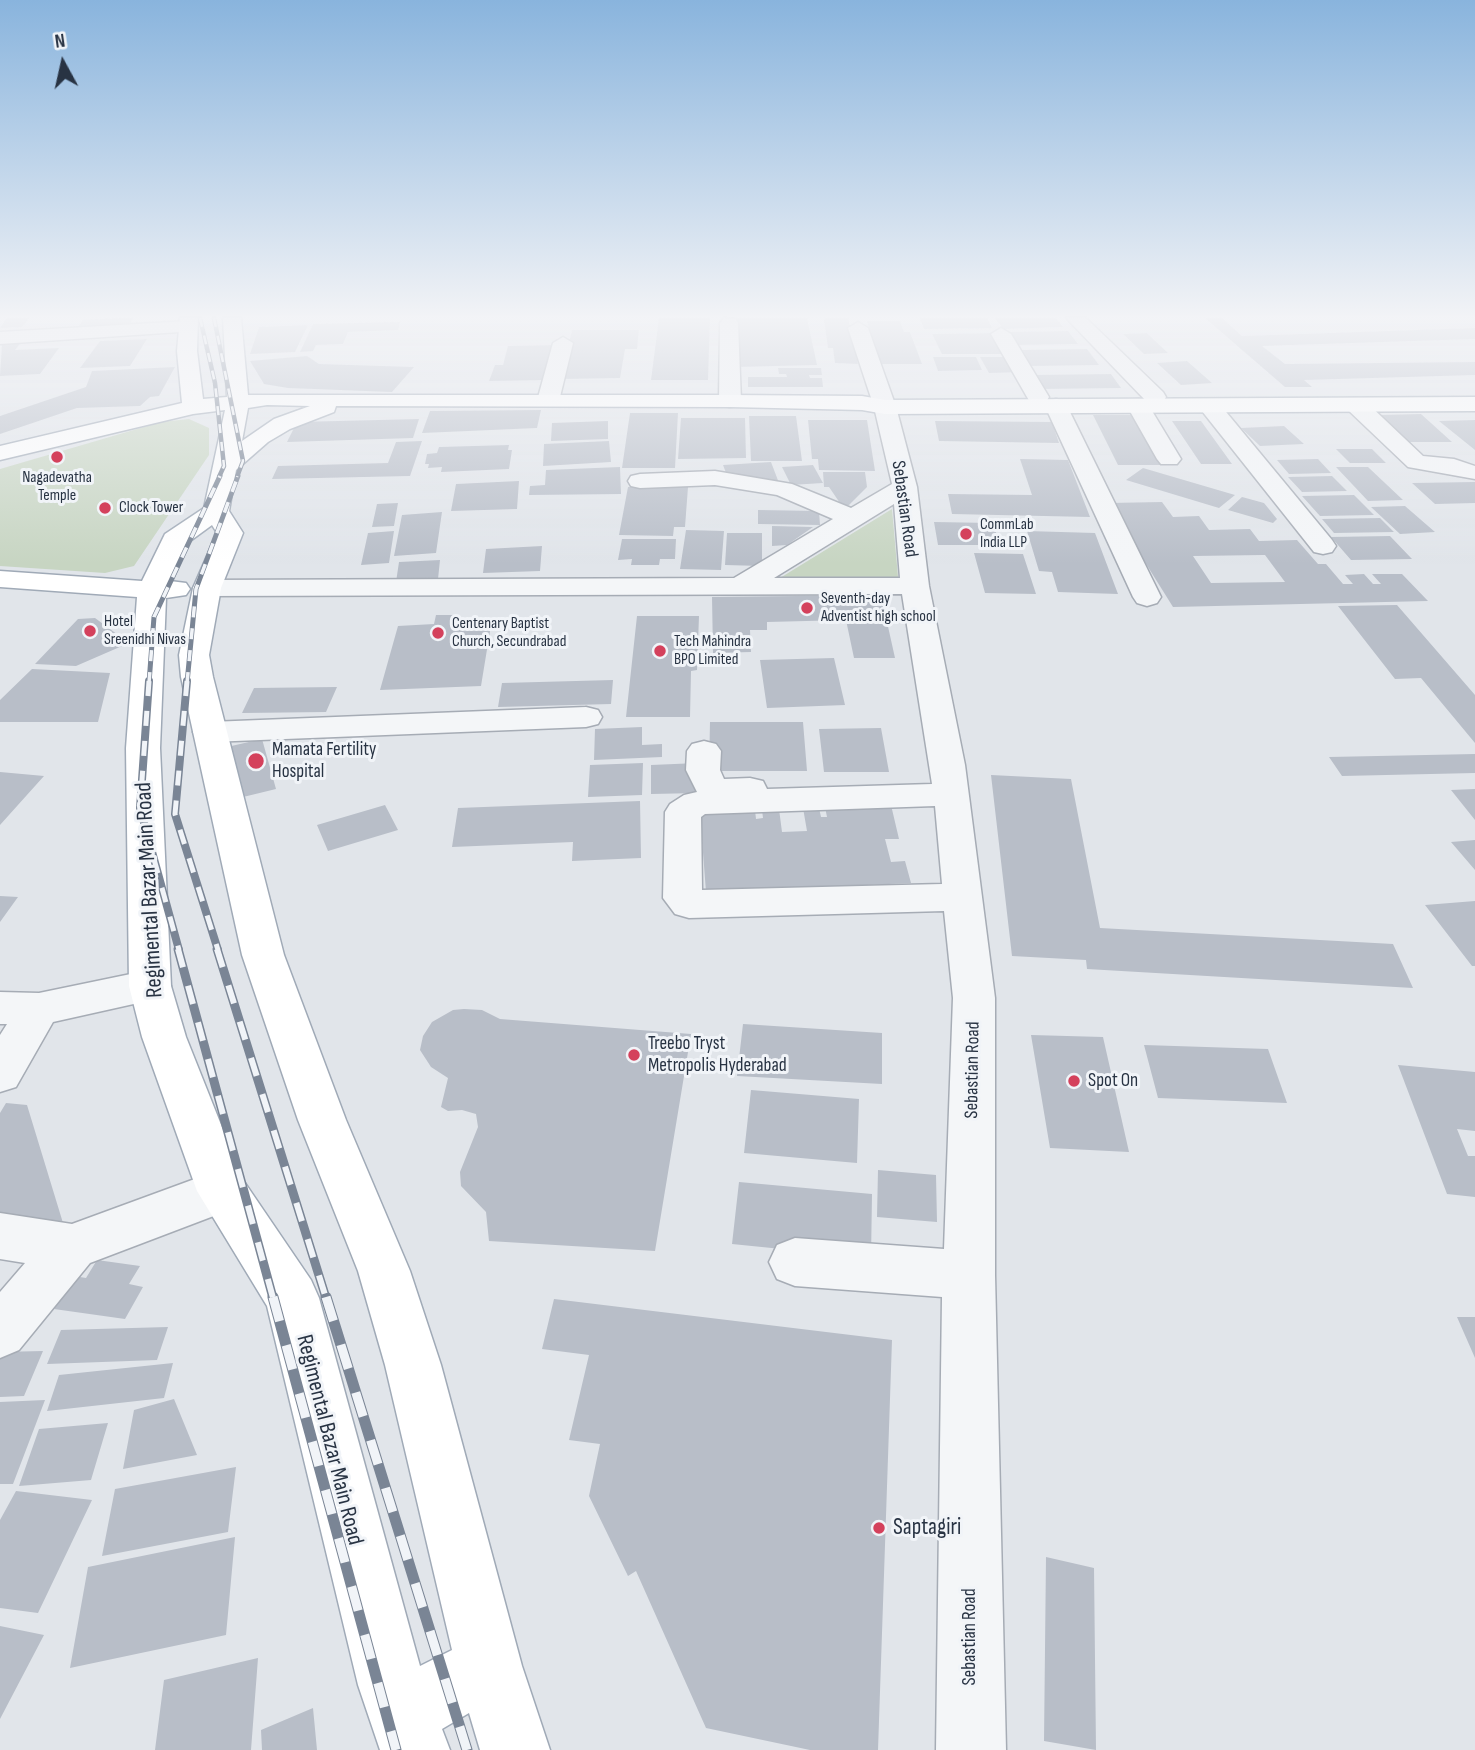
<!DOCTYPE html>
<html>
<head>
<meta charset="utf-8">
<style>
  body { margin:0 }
  #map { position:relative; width:1475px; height:1750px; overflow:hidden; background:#e1e5ea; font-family:"Sofia Sans Condensed",sans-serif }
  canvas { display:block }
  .north { position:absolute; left:28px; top:28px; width:70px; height:70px; -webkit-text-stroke:5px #f1f4f8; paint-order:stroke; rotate:352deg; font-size:19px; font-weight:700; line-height:28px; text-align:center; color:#283343 }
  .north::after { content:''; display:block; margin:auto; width:24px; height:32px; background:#283343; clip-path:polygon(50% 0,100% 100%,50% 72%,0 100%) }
</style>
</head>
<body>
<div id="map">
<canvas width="1475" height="1750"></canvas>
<div class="north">N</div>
</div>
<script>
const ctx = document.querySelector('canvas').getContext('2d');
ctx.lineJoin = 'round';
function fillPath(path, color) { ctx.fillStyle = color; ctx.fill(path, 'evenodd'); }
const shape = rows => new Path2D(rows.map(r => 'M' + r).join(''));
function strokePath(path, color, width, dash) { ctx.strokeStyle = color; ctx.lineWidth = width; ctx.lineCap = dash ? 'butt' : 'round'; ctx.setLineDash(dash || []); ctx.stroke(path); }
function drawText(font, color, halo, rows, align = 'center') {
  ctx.font = font + ' "Sofia Sans Condensed",sans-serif'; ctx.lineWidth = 6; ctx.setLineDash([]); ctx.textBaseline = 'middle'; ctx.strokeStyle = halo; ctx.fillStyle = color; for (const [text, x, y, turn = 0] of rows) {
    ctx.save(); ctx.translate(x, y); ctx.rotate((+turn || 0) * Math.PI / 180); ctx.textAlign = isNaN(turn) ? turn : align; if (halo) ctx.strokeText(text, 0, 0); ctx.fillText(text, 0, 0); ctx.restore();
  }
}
fillPath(shape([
  [189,419,209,428,209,455,134,566,105,573,0,566,0,469,161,422],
  [892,509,898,577,780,578]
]), '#c7d5c2');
fillPath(shape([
  [7,318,29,318,22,327,0,328],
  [123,318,133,318,129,325,78,327,83,320],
  [659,318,710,318,708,380,651,380],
  [736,318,807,318,817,365,735,367],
  [826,318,848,318,858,364,835,363,833,348,828,348,824,320],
  [920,318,987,318,992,328,924,329],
  [995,318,1056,318,1063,327,1003,329],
  [1205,318,1222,318,1242,336,1475,328,1475,339,1262,346,1285,364,1475,362,1475,375,1304,380,1312,387,1285,387],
  [867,321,900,321,904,332,910,332,922,364,877,364],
  [400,322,398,330,348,332,343,344,316,345,313,351,300,352,313,324],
  [308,325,295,352,250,354,259,327],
  [572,330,639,330,637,349,625,349,620,378,560,379],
  [1068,331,1078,344,1014,345,1006,332],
  [996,333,1008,354,942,354,932,334],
  [1147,333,1168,353,1144,354,1123,334],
  [147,339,130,366,80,368,100,341],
  [2,344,20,344,15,350,59,348,40,374,0,376],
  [555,345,549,380,489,381,495,365,503,365,508,346],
  [1087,349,1099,365,1031,366,1021,350],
  [307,356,319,364,414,367,392,392,288,388,264,384,250,361],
  [933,357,976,357,982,370,938,371],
  [980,357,1014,357,1024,372,989,373],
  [1187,361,1212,383,1181,385,1157,363],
  [175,367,159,396,150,397,140,406,77,408,0,434,0,416,86,387,92,371],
  [778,368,821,368,822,375,809,375,810,378,822,378,823,387,748,387,748,377,787,377,786,374,779,374],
  [1111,374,1121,388,1038,389,1030,375],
  [541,410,537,428,422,433,430,411],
  [630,413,678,413,675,468,622,468],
  [1421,414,1452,442,1409,442,1380,415],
  [1093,415,1133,415,1161,465,1118,465],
  [749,416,796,416,802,461,751,461],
  [681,418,745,418,746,458,678,459],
  [419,419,413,438,287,442,297,422],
  [808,420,867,420,875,471,819,470,818,459,812,459],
  [1475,420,1475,450,1439,421],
  [608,421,608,439,551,441,552,423],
  [935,421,1052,422,1059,443,939,441],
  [1172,421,1201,421,1232,464,1201,464],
  [1284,426,1304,444,1260,446,1241,428],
  [422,441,410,476,272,479,278,466,388,463,396,442],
  [609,441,611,462,543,466,544,444],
  [509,445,508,450,512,450,509,469,441,472,442,467,428,468,429,464,425,464,427,454,437,453,439,447],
  [1336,449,1372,449,1386,463,1350,463],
  [1020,459,1068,460,1090,517,952,514,948,494,1032,495],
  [1318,459,1331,473,1289,474,1277,460],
  [771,462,779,483,758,482,751,476,728,478,723,465],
  [813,465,823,483,791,485,782,467],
  [620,467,621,494,529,495,530,486,545,485,546,470],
  [1336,467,1368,467,1403,500,1368,501],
  [1143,468,1235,495,1219,508,1126,480],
  [823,472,865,472,867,487,849,505,842,506,829,487,824,487],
  [1332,476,1347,491,1302,492,1288,477],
  [519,481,517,509,451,511,456,484],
  [1475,482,1475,503,1435,504,1412,483],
  [628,487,688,487,685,527,674,527,673,536,619,535],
  [1354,495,1374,515,1320,516,1302,496],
  [1242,497,1264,503,1277,519,1273,523,1228,510],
  [1162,502,1173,517,1199,516,1209,530,1250,529,1259,541,1297,540,1318,564,1326,564,1343,584,1353,584,1345,575,1364,574,1373,584,1381,584,1372,574,1402,574,1428,601,1173,607,1108,503],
  [1265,555,1285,582,1211,583,1193,556],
  [398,503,394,526,372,527,377,504],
  [1405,506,1435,532,1400,534,1371,507],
  [758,510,819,511,820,525,758,524],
  [442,512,436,553,394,556,402,515],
  [1380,518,1394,532,1334,533,1322,519],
  [934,522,993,523,1000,545,938,545],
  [772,526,813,527,787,545,772,546],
  [686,530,724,531,721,570,680,569],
  [394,531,389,563,361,565,368,533],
  [1027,531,1095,533,1118,594,1058,592,1052,572,1039,571],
  [727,533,762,533,762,566,725,565],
  [1390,536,1412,559,1351,560,1331,537],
  [622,539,676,539,675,559,660,559,659,565,631,565,632,559,618,560],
  [542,546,540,571,483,573,486,549],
  [974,553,1023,554,1036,594,985,593],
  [440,560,438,579,396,582,399,562],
  [881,595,895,658,854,658,846,620,767,622,767,630,750,630,751,652,713,653,712,597],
  [1397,605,1475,695,1475,743,1421,678,1395,679,1338,606],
  [436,615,457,615,455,626,491,625,481,686,380,690,398,626,434,624],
  [637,616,699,616,697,670,691,671,690,717,626,717],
  [95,618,129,643,76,666,35,664,78,619],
  [834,658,845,705,767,708,760,660],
  [32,669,110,673,98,722,0,722,0,700],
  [613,680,611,704,498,707,502,683],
  [337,687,326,712,242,713,254,688],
  [710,722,803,722,807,771,709,771],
  [642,727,642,745,662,744,662,757,594,760,595,729],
  [881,728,889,772,824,772,819,729],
  [262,739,276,789,239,798,227,747],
  [1475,754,1475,773,1342,776,1329,757],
  [643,763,642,795,588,797,590,765],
  [698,763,699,793,651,794,651,765],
  [0,772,44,776,0,825],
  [991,775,1071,779,1100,928,1393,944,1413,988,1087,969,1086,960,1012,956],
  [1475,789,1475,820,1451,790],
  [640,801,641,858,572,861,573,842,452,847,458,808],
  [385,805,398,830,328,851,317,825],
  [891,805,899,839,885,839,891,862,905,861,911,883,845,886,848,899,820,900,818,887,706,892,700,813,755,810,756,819,763,818,762,810,779,809,782,832,807,831,803,808,819,808,821,817,827,817,825,807],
  [1475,840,1475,870,1451,842],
  [0,896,18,897,0,922],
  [1475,901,1475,966,1472,966,1425,905],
  [464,1009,482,1010,500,1019,691,1034,655,1251,489,1241,486,1212,461,1186,460,1172,478,1127,476,1114,462,1110,448,1111,441,1107,448,1078,431,1067,420,1050,423,1036,432,1022,453,1010],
  [743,1024,882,1033,882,1084,737,1076],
  [1031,1035,1103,1037,1129,1152,1050,1148],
  [1144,1045,1268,1049,1287,1103,1158,1098],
  [1398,1065,1475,1072,1475,1131,1457,1129,1468,1156,1475,1156,1475,1197,1447,1194],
  [751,1090,859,1099,857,1163,744,1153],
  [6,1103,27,1105,63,1223,0,1218,0,1113],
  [878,1170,936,1175,937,1222,877,1217],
  [739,1182,872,1194,871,1258,732,1244],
  [97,1260,140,1266,129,1284,143,1287,125,1319,54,1309,74,1276,86,1278],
  [554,1299,892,1340,878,1750,810,1750,706,1728,636,1571,628,1576,589,1496,600,1444,569,1440,589,1355,542,1349],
  [1457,1317,1475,1317,1475,1358],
  [168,1327,157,1360,47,1364,61,1330],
  [43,1351,24,1396,0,1397,0,1352],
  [173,1363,164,1398,47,1411,59,1375],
  [174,1399,197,1455,123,1469,134,1410],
  [45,1400,13,1484,0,1484,0,1402],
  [108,1423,91,1480,19,1486,39,1429],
  [236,1467,228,1532,102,1556,115,1489],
  [16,1491,92,1500,38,1613,0,1608,0,1520],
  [235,1537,226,1635,70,1668,88,1567],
  [1046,1557,1094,1568,1096,1750,1044,1741],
  [0,1626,44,1635,0,1719],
  [258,1658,251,1750,155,1750,164,1680],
  [313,1708,317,1750,262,1750,261,1730]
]), '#b8bec8');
const minor = shape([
  [724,318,736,319,738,323,741,401,738,406,730,407,722,406,719,401,720,323,724,318],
  [1066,318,1086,318,1163,392,1166,397,1163,402,1147,402,1066,318],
  [188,321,195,323,197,327,195,331,0,344,0,332,188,321],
  [858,322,868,328,896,407,917,487,929,586,965,765,995,998,995,1275,1006,1750,936,1750,942,1297,795,1286,777,1279,769,1262,777,1245,795,1238,944,1249,953,998,944,911,689,918,675,914,663,898,665,812,670,804,684,795,697,792,686,770,687,751,692,744,704,741,716,744,721,751,720,770,724,779,750,778,763,781,767,789,932,784,902,594,207,596,197,594,193,588,197,582,207,580,734,578,833,519,777,495,715,485,640,488,631,486,628,481,631,476,640,474,715,471,792,484,851,508,892,484,874,407,848,328,858,322],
  [894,504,900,578,774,578,894,504],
  [935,806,942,884,702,890,701,817,705,814,935,806],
  [1001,328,1011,334,1049,397,1046,402,1038,403,1030,402,1027,397,991,334,1001,328],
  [563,337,573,343,559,401,556,406,540,406,537,401,553,343,563,337],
  [1356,398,1364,400,1423,456,1454,459,1475,466,1475,479,1408,467,1348,410,1345,405,1348,400,1356,398],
  [1056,399,1064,401,1067,406,1161,597,1157,603,1147,606,1137,603,1133,597,1045,406,1048,401,1056,399],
  [1138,399,1146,401,1149,406,1181,459,1177,464,1161,464,1157,459,1127,406,1130,401,1138,399],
  [1209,399,1217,401,1332,540,1336,546,1332,552,1323,554,1314,552,1198,406,1201,401,1209,399],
  [586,707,598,710,602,717,598,724,586,727,210,742,198,739,193,732,198,725,210,722,586,707],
  [150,970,165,975,171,986,165,997,53,1022,16,1087,0,1092,0,1035,7,1024,0,1024,0,992,39,993,150,970],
  [222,1169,240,1176,247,1191,240,1206,90,1263,19,1350,0,1358,0,1292,25,1263,0,1259,0,1213,72,1224,222,1169]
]);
const major = shape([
  [180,318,198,318,197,351,203,399,227,397,223,318,241,318,248,395,730,395,862,396,885,400,1475,397,1475,411,885,414,862,410,730,407,336,406,334,412,290,429,268,442,236,470,229,511,243,533,221,588,209,655,213,677,284,955,346,1120,410,1271,441,1365,522,1666,550,1750,480,1750,469,1713,442,1729,450,1750,380,1750,358,1685,267,1306,197,1191,142,1037,129,986,126,748,137,597,0,587,0,571,142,581,165,534,204,508,225,410,193,414,0,460,0,446,182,403,177,351,180,318],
  [267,405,310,406,274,419,242,441,248,408,267,405],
  [212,525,217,533,193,588,179,655,181,677,242,955,298,1120,358,1271,385,1365,452,1650,420,1666,319,1298,311,1280,243,1180,186,1037,171,986,160,748,166,598,186,595,190,589,186,583,170,581,186,544,212,525]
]);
strokePath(minor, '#a6acb5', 3);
strokePath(major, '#a0aab7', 3);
fillPath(minor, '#f4f6f8');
fillPath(major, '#fff');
const railFar4 = shape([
  [200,318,215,383,224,466,219,477],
  [214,318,243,461,237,477]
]);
const railFar3 = shape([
  [149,683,154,617,220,476],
  [187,683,196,589,238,476]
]);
const railFar2 = shape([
  [149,681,140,808,179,950],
  [187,681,175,814,218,950]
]);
const railFar1 = shape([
  [178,949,273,1298],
  [217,949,326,1298]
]);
const rail = shape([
  [273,1297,396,1750],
  [326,1297,467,1750]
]);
strokePath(railFar4, '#7a8595', 4.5);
strokePath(railFar3, '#7a8595', 5);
strokePath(railFar2, '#7a8595', 8);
strokePath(railFar1, '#7a8595', 9);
strokePath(rail, '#7a8595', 11);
strokePath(railFar4, '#f1f4f8', 2.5, [9]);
strokePath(railFar3, '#f1f4f8', 3.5, [11]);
strokePath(railFar2, '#f1f4f8', 5, [15]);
strokePath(railFar1, '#f1f4f8', 6, [19]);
strokePath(rail, '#f1f4f8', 9, [25]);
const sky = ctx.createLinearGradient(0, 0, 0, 564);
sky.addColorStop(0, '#89b4dd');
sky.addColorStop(0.56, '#f2f3f6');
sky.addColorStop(1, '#f2f3f600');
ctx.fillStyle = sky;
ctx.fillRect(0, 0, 1475, 564);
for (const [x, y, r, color] of [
  [57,457,7,"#d4415c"],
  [105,508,7,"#d4415c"],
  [966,534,7,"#d4415c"],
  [807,608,7,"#d4415c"],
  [90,631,7,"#d4415c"],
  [438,633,7,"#d4415c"],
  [660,651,7,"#d4415c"],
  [256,761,9,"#d4415c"],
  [634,1055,7,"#d4415c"],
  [1074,1081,7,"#d4415c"],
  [879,1528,7,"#d4415c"]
]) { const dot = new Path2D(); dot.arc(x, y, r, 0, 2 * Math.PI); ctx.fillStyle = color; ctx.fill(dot); strokePath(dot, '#f1f4f8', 2.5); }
drawText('16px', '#283343', '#f1f4f8', [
  ["Nagadevatha",57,478,"center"],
  ["Temple",57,496,"center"],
  ["Clock Tower",119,508],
  ["CommLab",980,525],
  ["India LLP",980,543],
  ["Seventh-day",821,599],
  ["Adventist high school",821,617],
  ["Hotel",104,622],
  ["Sreenidhi Nivas",104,640],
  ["Centenary Baptist",452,624],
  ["Church, Secundrabad",452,642],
  ["Tech Mahindra",674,642],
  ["BPO Limited",674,660]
], 'left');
drawText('19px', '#283343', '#f1f4f8', [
  ["Sebastian Road",904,509,82],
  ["Sebastian Road",973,1070,-89],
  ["Sebastian Road",970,1637,-90]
]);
drawText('19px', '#283343', '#f1f4f8', [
  ["Mamata Fertility",272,750],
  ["Hospital",272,772],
  ["Treebo Tryst",648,1044],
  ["Metropolis Hyderabad",648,1066],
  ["Spot On",1088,1081]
], 'left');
drawText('23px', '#283343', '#f1f4f8', [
  ["Regimental Bazar Main Road",150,890,-93],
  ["Regimental Bazar Main Road",329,1440,76]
]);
drawText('23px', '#283343', '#f1f4f8', [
  ["Saptagiri",893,1528]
], 'left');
</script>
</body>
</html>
